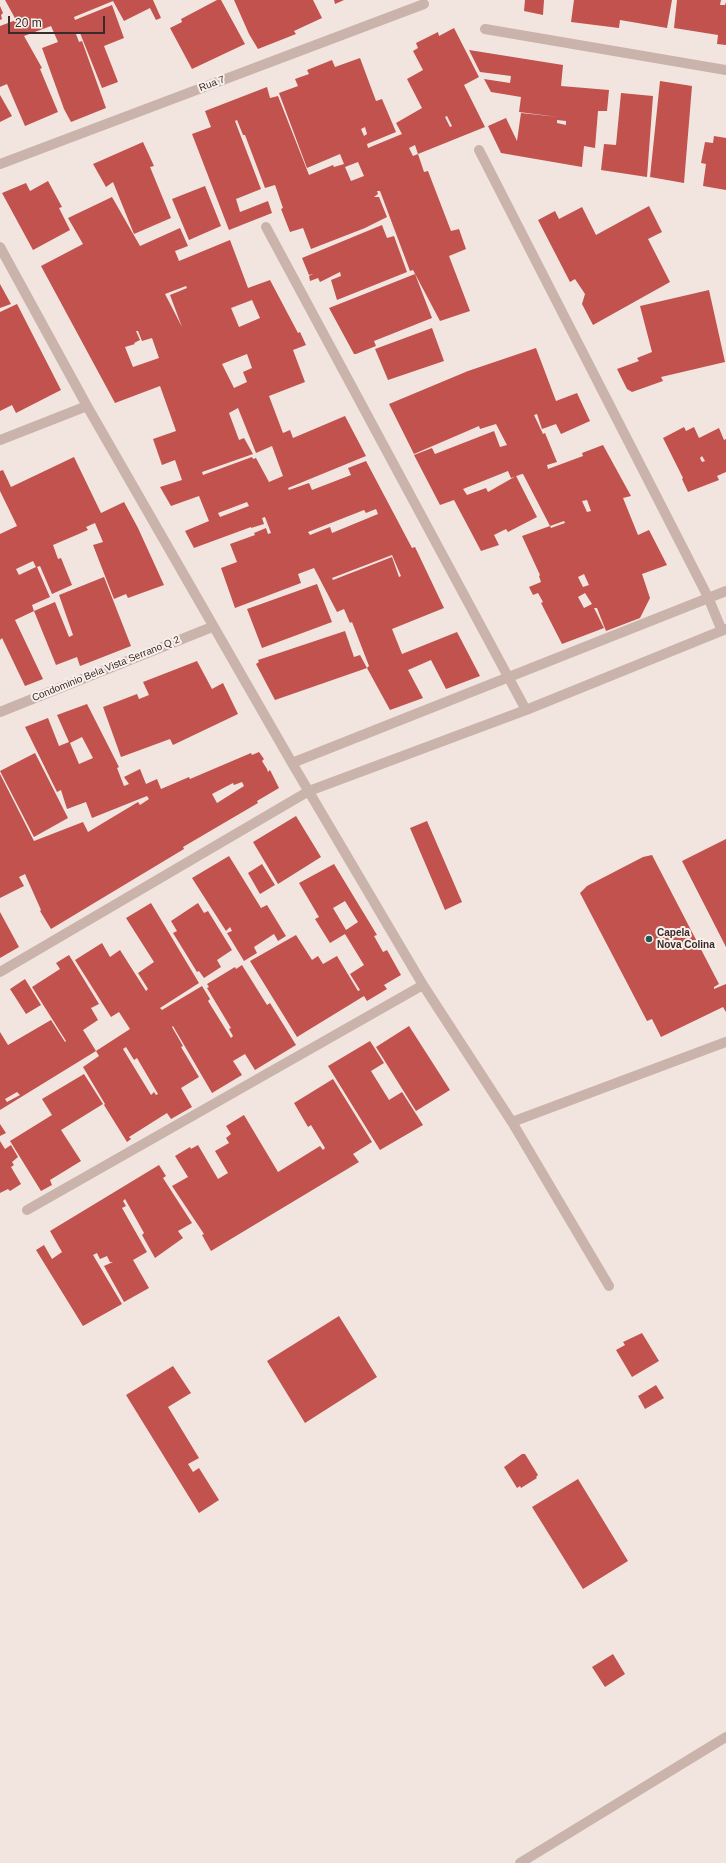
<!DOCTYPE html>
<html>
<head>
<meta charset="utf-8">
<style>
  body { margin:0 }
  #map { position:relative; width:726px; height:1863px; overflow:hidden; background:#f2e5df; font-family:Arial,sans-serif }
  canvas { display:block }
  .scale { position:absolute; left:8px; top:16px; width:97px; height:18px; box-sizing:border-box; border:2px solid #382b2a; border-top:0; padding-left:5px; font-size:12px; line-height:14px; white-space:nowrap; color:#382b2a; -webkit-text-stroke:3px #f9f0eb; paint-order:stroke }
</style>
</head>
<body>
<div id="map">
<canvas width="726" height="1863"></canvas>
<div class="scale">20 m</div>
</div>
<script>
const ctx = document.querySelector('canvas').getContext('2d');
ctx.lineJoin = 'round';
function fillPath(path, color) { ctx.fillStyle = color; ctx.fill(path, 'evenodd'); }
const shape = rows => new Path2D(rows.map(r => 'M' + r).join(''));
function strokePath(path, color, width, dash) { ctx.strokeStyle = color; ctx.lineWidth = width; ctx.lineCap = dash ? 'butt' : 'round'; ctx.setLineDash(dash || []); ctx.stroke(path); }
function drawText(font, color, halo, rows, align = 'center') {
  ctx.font = font + ' Arial,sans-serif'; ctx.lineWidth = 4; ctx.setLineDash([]); ctx.textBaseline = 'middle'; ctx.strokeStyle = halo; ctx.fillStyle = color; for (const [text, x, y, turn = 0] of rows) {
    ctx.save(); ctx.translate(x, y); ctx.rotate((+turn || 0) * Math.PI / 180); ctx.textAlign = isNaN(turn) ? turn : align; if (halo) ctx.strokeText(text, 0, 0); ctx.fillText(text, 0, 0); ctx.restore();
  }
}
fillPath(shape([
  [5,0,153,0,161,18,156,20,150,8,124,21,113,1,74,17,75,20,112,5,124,38,104,46,118,82,102,88,80,33,76,34,79,42,82,41,106,108,71,122,64,109,42,48,58,42,51,26,24,36,42,68,40,69,58,112,25,126,7,84,0,87,0,26,16,20],
  [217,0,221,0,245,44,192,69,170,28,182,22,181,19],
  [234,0,313,0,322,18,294,31,296,34,258,49,249,34],
  [334,0,344,0,335,4],
  [525,0,544,0,543,15,524,11],
  [574,0,672,0,667,28,620,20,619,28,571,22],
  [677,0,721,0,720,5,725,5,726,2,726,45,717,44,718,35,674,28],
  [0,6,3,13,1,15,2,19,0,20],
  [454,28,479,77,464,85,485,127,418,154,415,145,409,148,413,156,418,154,424,172,428,171,451,231,459,229,466,249,449,256,470,311,440,321,413,270,410,271,380,191,377,191,378,194,374,197,379,197,387,217,365,228,311,249,303,228,290,232,281,209,283,208,275,185,265,188,245,135,243,135,237,120,235,121,261,189,236,199,240,212,268,201,272,213,229,230,192,134,211,127,205,111,267,87,270,98,278,96,309,175,333,165,334,167,344,164,340,154,307,168,279,93,298,86,295,79,309,74,307,70,332,60,335,67,360,58,376,101,382,99,396,132,367,144,368,148,402,134,396,123,422,108,407,79,423,70,413,51,418,48,416,43,438,32,439,36],
  [447,116,452,126,450,127,445,117],
  [365,127,367,134,364,136,361,129],
  [358,162,364,176,351,181,345,167],
  [469,50,563,65,561,86,609,90,607,111,598,111,595,148,584,146,582,167,501,153,488,126,506,118,517,141,521,113,558,117,519,112,521,97,491,92,484,79,510,83,511,76,480,72],
  [557,120,566,121,566,125,557,123],
  [660,81,692,86,684,183,650,177],
  [621,93,653,96,647,177,601,170,604,144,616,145],
  [0,95,12,116,0,122],
  [714,136,726,138,726,190,703,186,706,164,701,163,705,142,713,143],
  [143,142,154,166,150,167,171,218,134,234,113,182,106,187,93,164],
  [48,181,62,207,59,208,70,230,33,250,2,193,26,183,30,191],
  [205,186,221,226,189,240,172,199],
  [112,197,140,246,180,228,188,246,175,251,179,261,230,240,248,288,270,280,298,333,300,332,306,345,293,350,305,382,269,396,283,433,290,430,293,438,345,416,366,456,288,488,289,490,309,483,312,490,351,475,348,468,366,461,412,548,415,547,444,608,392,629,402,654,457,632,480,676,446,689,431,660,408,670,423,698,390,710,367,668,369,666,352,622,350,623,344,609,337,612,314,568,298,574,301,583,235,608,221,568,237,562,230,544,255,535,254,533,266,528,268,534,271,533,265,517,262,518,264,524,251,528,251,527,194,548,185,531,209,521,199,496,171,506,160,487,182,480,175,460,162,465,153,439,176,431,160,386,115,403,41,266,83,244,68,218],
  [186,286,187,288,170,295,182,327,165,294],
  [252,300,260,318,239,327,231,308],
  [136,331,138,331,142,341,152,338,159,358,133,367,125,347,135,344,134,343,140,340],
  [247,354,252,368,243,372,247,382,234,388,222,364],
  [238,408,256,453,272,446,283,476,269,482,256,458,253,459,252,457,203,475,202,472,253,454,244,438,239,440,229,413],
  [247,502,249,506,220,517,218,513],
  [376,509,378,514,332,533,330,527,310,535,308,532,364,510,366,513],
  [392,555,401,576,399,577,392,557,333,580,332,578],
  [649,206,662,232,648,239,670,282,593,325,582,304,585,294,575,279,570,282,538,220,555,211,559,219,582,207,596,235],
  [382,225,387,238,394,236,407,272,337,300,331,280,341,276,340,272,320,282,318,278,310,281,309,276,313,274,309,275,302,258],
  [415,274,432,318,374,341,376,346,356,354,354,354,329,308],
  [0,284,11,304,0,308],
  [709,290,725,362,661,377,663,381,632,392,627,389,617,369,639,361,637,358,652,352,640,306],
  [17,304,61,390,16,413,12,405,0,411,0,312],
  [432,328,444,361,388,380,375,349],
  [536,348,556,401,577,393,590,421,561,434,556,424,542,429,537,414,534,415,543,434,545,433,557,462,547,465,548,469,583,456,582,453,603,445,631,496,623,498,638,535,649,530,667,565,642,574,650,598,640,618,606,631,597,608,594,608,604,628,562,644,541,603,543,602,538,593,533,595,529,587,541,582,539,576,540,575,522,536,550,526,523,474,522,474,511,478,508,471,463,489,467,495,486,488,488,492,516,476,537,517,508,532,506,529,494,535,499,545,481,551,454,500,440,505,414,455,432,448,435,454,494,431,500,447,507,445,496,424,480,429,479,426,414,454,389,404,468,371],
  [587,500,591,511,587,512,582,501],
  [564,521,565,523,551,528,550,526],
  [584,574,589,585,583,587,578,577],
  [585,593,592,604,584,608,578,597],
  [684,427,686,431,694,427,699,438,719,428,724,440,726,439,726,472,717,476,719,480,688,492,682,479,683,478,663,438],
  [702,456,705,461,702,462,700,458],
  [74,457,101,513,124,502,138,528,164,585,128,598,126,594,114,599,93,545,103,542,95,523,86,527,88,530,53,545,58,559,61,558,72,585,52,594,40,566,37,567,50,597,32,605,34,611,15,620,43,679,25,686,2,638,0,640,0,534,17,526,0,491,0,471,3,470,11,487],
  [33,561,36,567,19,575,16,569],
  [104,577,131,646,80,666,77,657,56,665,34,611,55,602,69,637,73,635,59,595],
  [317,584,332,622,262,648,247,609],
  [345,631,354,657,360,655,367,668,275,700,256,664,259,662,258,660],
  [197,661,212,689,223,683,238,714,173,745,170,739,121,757,103,707,137,694,139,699,149,695,143,682],
  [87,704,119,767,117,768,124,786,129,784,124,777,140,769,146,784,157,779,161,789,189,777,190,779,251,753,252,755,259,752,264,759,262,761,267,769,268,772,270,770,279,788,257,801,258,803,183,847,184,849,51,929,40,911,41,910,25,874,19,877,24,886,0,898,0,774,34,841,83,822,88,832,138,802,140,805,149,799,147,796,92,818,86,802,67,809,61,790,57,792,25,727,48,718,59,746,69,742,57,715],
  [82,737,93,758,79,764,70,743],
  [242,782,244,786,217,803,212,794,233,783,234,785],
  [35,753,68,818,34,837,0,771],
  [296,816,321,857,278,884,253,842],
  [427,821,462,902,445,910,410,828],
  [726,839,726,947,682,861],
  [652,855,719,984,714,987,714,989,726,984,726,1012,723,1007,661,1037,652,1019,647,1021,580,893,587,886,643,857],
  [229,856,261,908,267,905,286,936,278,941,274,934,254,947,257,953,244,961,227,933,232,931,230,927,226,931,192,878],
  [262,864,275,885,260,894,248,873],
  [334,864,377,935,374,936,383,952,387,950,401,975,384,985,387,989,367,1001,364,996,297,1037,250,961,296,935,312,960,318,956,323,964,337,956,358,991,360,990,350,974,364,965,345,934,330,943,315,919,319,917,299,883],
  [345,901,358,922,346,930,333,908],
  [151,903,199,983,160,1008,162,1010,202,986,210,999,208,1001,231,1038,233,1036,229,1029,231,1028,207,988,209,987,207,984,235,967,236,969,242,965,267,1005,270,1003,296,1045,255,1070,245,1054,233,1061,242,1075,212,1093,173,1026,172,1027,183,1046,181,1047,199,1077,181,1088,192,1107,171,1119,167,1113,129,1137,131,1139,127,1142,104,1105,105,1104,83,1067,99,1056,96,1051,0,1110,0,1032,8,1045,51,1020,65,1042,66,1041,32,987,60,969,56,963,69,955,99,1004,91,1008,98,1020,83,1030,96,1051,130,1029,119,1012,111,1017,75,960,102,943,110,957,120,950,146,991,148,989,138,973,154,962,126,918],
  [126,1047,134,1060,137,1058,158,1094,156,1095,154,1092,151,1095,123,1049],
  [17,1092,20,1095,7,1102,5,1099],
  [198,903,204,913,208,911,232,950,217,960,221,967,204,978,199,971,197,972,173,933,177,931,171,921],
  [0,912,19,947,0,958],
  [25,979,41,1005,26,1014,10,989],
  [409,1026,450,1090,416,1111,376,1047],
  [370,1041,384,1063,371,1071,389,1100,402,1092,423,1125,380,1150,328,1066],
  [84,1074,103,1104,61,1130,81,1161,50,1180,52,1185,41,1191,10,1141,52,1115,42,1099],
  [333,1079,372,1142,353,1154,359,1162,211,1251,202,1235,204,1234,172,1186,188,1177,175,1156,190,1147,191,1149,198,1145,218,1179,228,1173,215,1151,229,1143,226,1138,231,1134,226,1126,244,1115,278,1172,320,1146,323,1150,325,1148,311,1125,308,1127,294,1103],
  [0,1124,6,1133,0,1136],
  [0,1141,5,1149,11,1145,18,1157,12,1162,14,1165,11,1167,21,1184,10,1191,8,1189,0,1193],
  [159,1165,166,1176,163,1178,192,1223,178,1231,183,1238,155,1258,142,1235,144,1233,125,1199,123,1201,126,1206,122,1208,147,1252,133,1260,149,1288,124,1302,104,1266,113,1262,110,1262,107,1256,100,1259,97,1253,93,1255,122,1304,83,1326,36,1250,44,1245,52,1259,62,1252,50,1231],
  [339,1316,377,1377,305,1423,267,1361],
  [642,1333,659,1361,632,1377,616,1350,625,1345,623,1342],
  [173,1366,191,1393,168,1407,199,1458,188,1464,193,1472,199,1468,219,1500,199,1513,126,1395],
  [656,1385,664,1398,645,1409,638,1396],
  [522,1454,525,1454,538,1475,536,1477,537,1478,521,1488,520,1486,517,1488,504,1467],
  [578,1479,628,1561,583,1589,532,1507],
  [613,1654,625,1674,605,1687,592,1667]
]), '#c1524e');
strokePath(shape([
  [485,29,726,70],
  [479,150,708,597,722,631],
  [0,164,424,4],
  [266,227,526,710],
  [0,247,87,406,292,763,423,985,512,1122,609,1286],
  [0,440,87,406],
  [0,712,212,627],
  [292,763,726,591],
  [0,972,309,791,526,710,726,629],
  [512,1122,726,1042],
  [27,1210,423,985],
  [520,1863,726,1737]
]), '#cab3ab', 10);
for (const [x, y, r, color] of [
  [649,939,4,"#215850"]
]) { const dot = new Path2D(); dot.arc(x, y, r, 0, 2 * Math.PI); ctx.fillStyle = color; ctx.fill(dot); strokePath(dot, '#f9f0eb', 1.5); }
drawText('10px', '#382b2a', '#f9f0eb', [
  ["Rua 7",212,84,-21],
  ["Condominio Bela Vista Serrano Q 2",106,669,-22]
]);
drawText('bold 10px', '#382b2a', '#f9f0eb', [
  ["Capela",657,933],
  ["Nova Colina",657,945]
], 'left');
</script>
</body>
</html>
